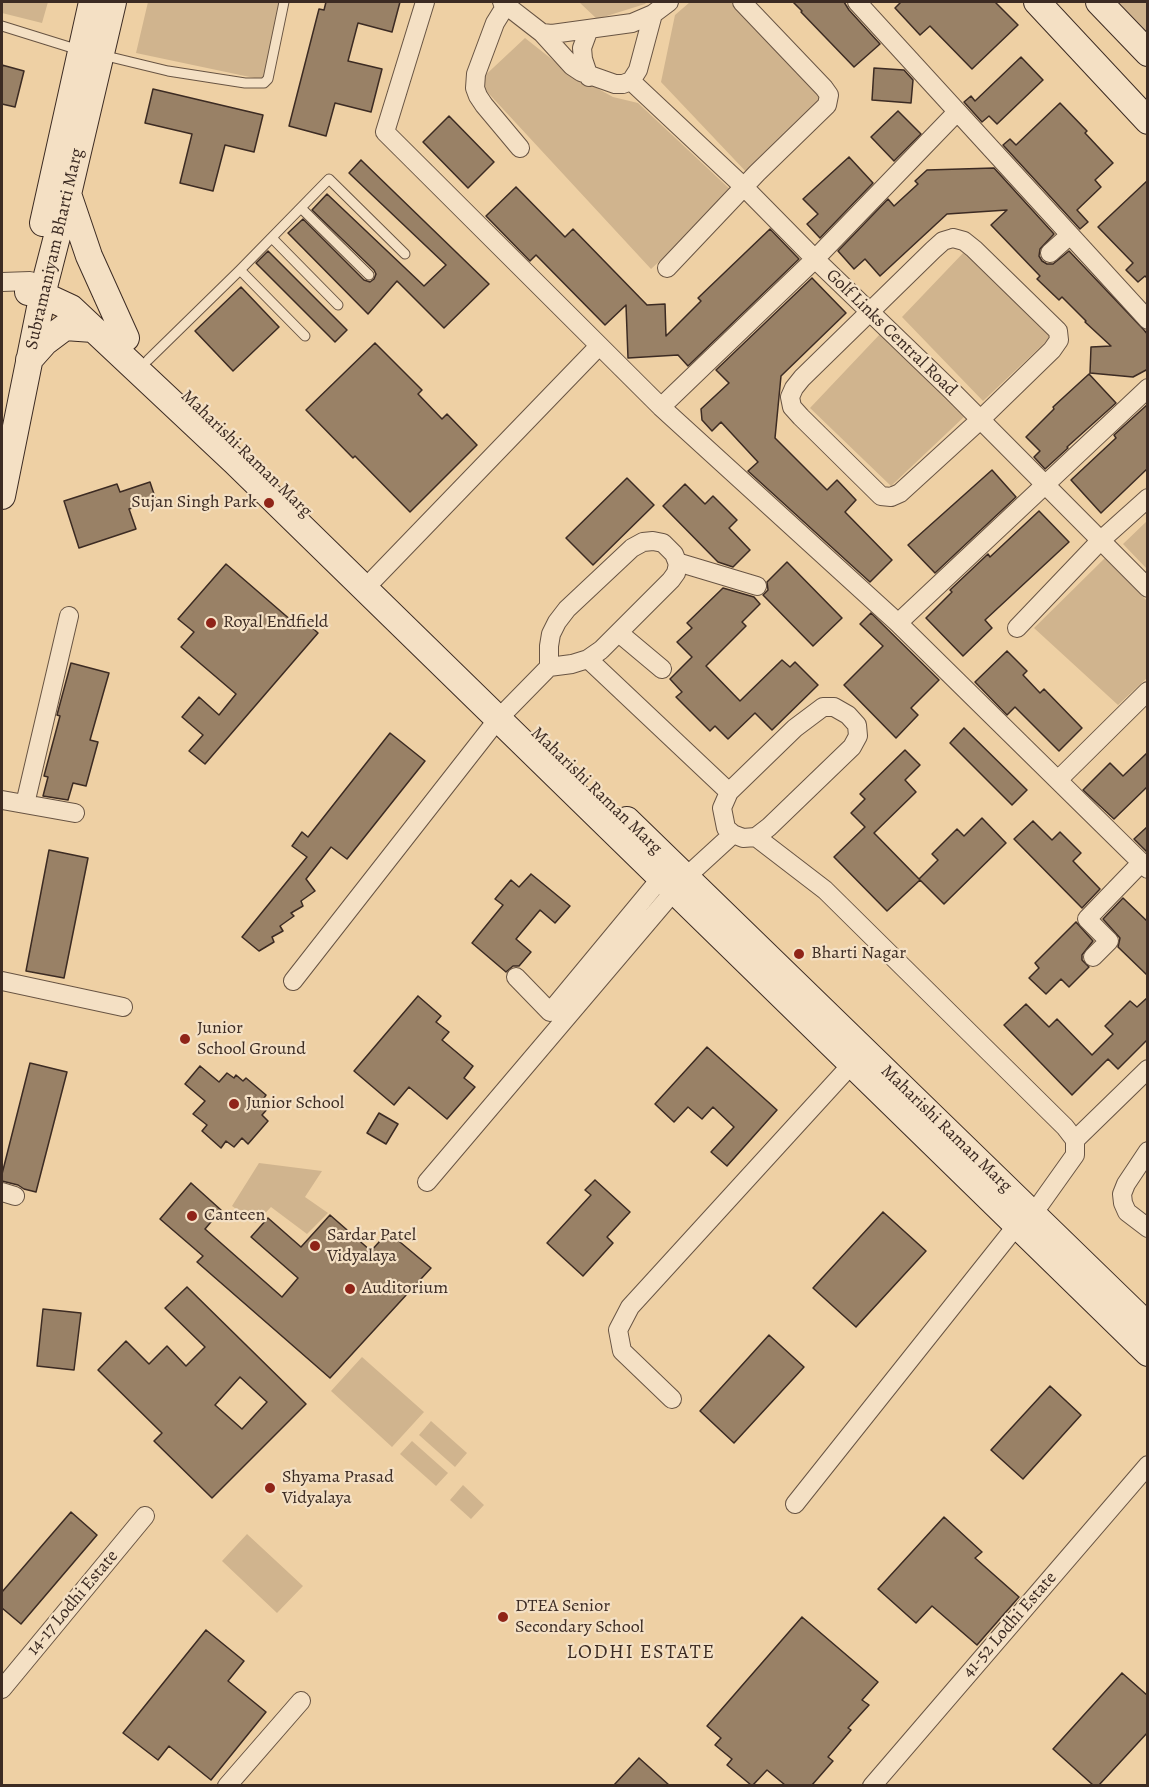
<!DOCTYPE html>
<html>
<head>
<meta charset="utf-8">
<style>
  body { margin:0 }
  #map { position:relative; width:1149px; height:1787px; overflow:hidden; background:#eed0a4; font-family:Alegreya,serif }
  canvas { display:block }
  .frame { position:absolute; inset:0; border:3px solid #3c2b23; pointer-events:none }
</style>
</head>
<body>
<div id="map">
<canvas width="1149" height="1787"></canvas>
<div class="frame"></div>
</div>
<script>
const ctx = document.querySelector('canvas').getContext('2d');
ctx.lineJoin = 'round';
function fillPath(path, color) { ctx.fillStyle = color; ctx.fill(path, 'evenodd'); }
const shape = rows => new Path2D(rows.map(r => 'M' + r).join(''));
function strokePath(path, color, width, dash) { ctx.strokeStyle = color; ctx.lineWidth = width; ctx.lineCap = dash ? 'butt' : 'round'; ctx.setLineDash(dash || []); ctx.stroke(path); }
function drawText(font, color, halo, rows, align = 'center') {
  ctx.font = font + ' Alegreya,serif'; ctx.lineWidth = 4.5; ctx.setLineDash([]); ctx.textBaseline = 'middle'; ctx.strokeStyle = halo; ctx.fillStyle = color; for (const [text, x, y, turn = 0] of rows) {
    ctx.save(); ctx.translate(x, y); ctx.rotate((+turn || 0) * Math.PI / 180); ctx.textAlign = isNaN(turn) ? turn : align; if (halo) ctx.strokeText(text, 0, 0); ctx.fillText(text, 0, 0); ctx.restore();
  }
}
fillPath(shape([
  [2,2,48,2,42,23,2,13],
  [148,2,285,2,264,80,136,53],
  [579,2,647,2,645,4,597,19],
  [690,2,738,2,829,99,751,177,661,82,675,15],
  [1113,2,1147,2,1147,39],
  [525,38,568,72,613,97,638,103,734,193,651,269,478,82],
  [965,251,1053,335,983,401,902,317],
  [881,333,966,415,891,486,810,408],
  [1147,521,1147,569,1123,544],
  [1106,557,1147,601,1147,678,1118,705,1034,628],
  [259,1163,322,1171,305,1197,328,1213,307,1234,271,1207,256,1223,232,1206],
  [362,1357,424,1412,392,1447,331,1391],
  [431,1421,467,1453,455,1467,419,1435],
  [412,1441,448,1473,436,1486,400,1454],
  [463,1485,484,1505,471,1519,450,1500],
  [247,1534,303,1586,277,1613,222,1561]
]), '#d0b48e');
const building = shape([
  [326,2,400,2,392,32,358,23,348,61,382,69,371,112,335,103,326,136,289,126,319,9,324,10,326,2],
  [793,2,844,2,849,10,880,44,854,67,801,12,802,11,793,2],
  [901,2,995,2,1018,25,972,69,930,26,920,35,895,8,901,2],
  [1021,57,1043,80,997,124,989,116,982,122,964,102,971,96,975,101,1021,57],
  [2,65,24,71,15,107,2,104,2,65],
  [874,68,904,70,913,80,911,103,872,100,874,68],
  [153,89,263,115,254,152,225,145,213,191,180,183,192,134,145,123,153,89],
  [1060,103,1087,131,1085,133,1113,163,1095,180,1101,187,1077,210,1088,222,1080,229,1003,145,1010,139,1016,145,1060,103],
  [898,111,921,134,894,161,871,137,898,111],
  [449,116,494,162,468,188,423,142,449,116],
  [849,157,873,183,820,238,807,224,818,214,803,199,849,157],
  [361,160,489,284,444,328,397,281,368,314,288,233,303,219,364,280,370,282,374,279,376,274,374,270,312,210,327,194,424,286,446,265,349,173,361,160],
  [994,168,1054,234,1040,249,1039,256,1042,261,1047,264,1053,264,1069,251,1144,330,1148,335,1148,369,1133,377,1090,373,1091,347,1111,346,1085,322,1086,321,1062,297,1059,300,1037,279,1040,276,991,225,1007,210,947,214,880,276,865,259,854,269,838,251,888,199,894,206,918,184,915,181,927,170,994,168],
  [1148,180,1148,279,1145,276,1138,282,1126,270,1133,263,1098,227,1148,180],
  [516,187,565,237,573,229,647,305,665,304,666,336,701,301,698,298,770,229,799,259,688,366,678,355,628,358,626,305,605,325,536,255,530,261,486,216,516,187],
  [268,251,347,330,335,342,256,263,268,251],
  [812,278,846,313,781,376,775,438,827,490,837,480,856,500,845,512,892,560,870,582,748,471,758,462,721,422,712,431,702,420,701,409,729,383,716,370,812,278],
  [241,287,279,327,233,371,195,331,241,287],
  [375,343,422,390,418,394,442,419,447,414,477,445,410,512,355,456,353,458,306,410,375,343],
  [1089,374,1116,403,1067,447,1068,448,1045,469,1034,457,1040,451,1026,437,1054,409,1053,407,1089,374],
  [1148,404,1148,468,1101,513,1071,480,1116,438,1114,435,1148,404],
  [992,470,1016,497,935,573,908,545,992,470],
  [627,478,654,505,593,565,566,538,627,478],
  [150,482,156,500,129,509,136,529,79,548,64,501,117,484,120,492,150,482],
  [685,484,705,504,713,496,737,520,729,528,750,550,733,567,718,562,663,506,685,484],
  [1039,511,1069,542,985,620,992,628,963,656,926,618,952,592,950,590,988,554,990,557,1039,511],
  [787,562,842,618,813,646,763,595,768,590,767,582,787,562],
  [226,564,300,628,306,622,318,633,205,764,189,751,203,735,182,717,199,697,219,715,236,694,181,647,194,632,178,619,226,564],
  [723,588,754,597,760,604,742,622,746,626,706,666,740,701,782,660,790,667,795,662,818,685,772,730,755,713,728,739,715,726,710,731,676,697,682,692,670,679,692,657,677,642,692,628,687,623,723,588],
  [871,613,939,680,911,708,918,715,896,738,844,685,883,646,860,624,871,613],
  [1007,651,1027,671,1023,675,1040,693,1044,689,1082,728,1059,751,1015,707,1007,715,975,682,1007,651],
  [71,663,109,673,90,740,98,742,86,786,73,783,68,800,43,796,48,777,44,776,60,716,57,715,61,700,71,663],
  [964,728,1027,790,1012,805,950,743,964,728],
  [390,733,425,761,347,859,331,847,306,879,315,891,301,901,303,906,291,913,294,916,280,926,283,931,272,937,274,942,259,951,242,937,307,857,292,846,302,832,308,837,390,733],
  [905,750,920,765,905,780,916,792,874,833,919,879,938,860,932,854,957,829,964,836,982,818,1006,843,944,904,920,880,887,911,834,857,865,827,851,813,865,799,860,794,905,750],
  [1148,752,1148,786,1114,819,1083,790,1110,763,1123,776,1148,752],
  [1033,821,1052,840,1060,832,1081,853,1073,861,1100,889,1082,908,1014,839,1033,821],
  [1148,826,1148,853,1134,839,1148,826],
  [49,850,88,858,64,978,26,971,49,850],
  [531,874,570,906,555,923,540,910,516,939,531,952,519,966,513,966,506,972,472,943,503,905,495,899,511,880,519,887,531,874],
  [1123,898,1148,922,1148,976,1118,947,1120,938,1103,919,1123,898],
  [1076,922,1093,941,1082,955,1082,960,1089,967,1069,987,1061,979,1046,994,1029,978,1039,968,1035,963,1076,922],
  [418,996,441,1016,436,1022,449,1032,442,1040,473,1066,464,1078,475,1087,447,1119,409,1087,394,1105,354,1071,418,996],
  [1148,997,1148,1039,1118,1069,1108,1059,1072,1095,1004,1025,1026,1004,1049,1027,1057,1019,1092,1055,1113,1034,1105,1026,1130,1001,1137,1007,1148,997],
  [707,1047,777,1110,727,1166,711,1152,734,1127,713,1107,702,1119,688,1107,674,1122,655,1104,707,1047],
  [30,1063,67,1072,36,1192,24,1189,18,1185,2,1181,2,1174,30,1063],
  [200,1066,219,1082,227,1073,234,1078,236,1075,243,1081,246,1078,266,1095,262,1101,269,1107,262,1115,268,1121,248,1144,242,1138,234,1147,226,1141,221,1148,202,1131,207,1125,193,1114,205,1101,185,1084,200,1066],
  [379,1113,398,1124,386,1144,367,1133,379,1113],
  [595,1180,630,1212,607,1237,613,1243,583,1276,547,1243,591,1195,585,1190,595,1180],
  [191,1183,221,1210,205,1229,282,1297,298,1278,251,1237,268,1218,301,1247,330,1215,371,1251,388,1232,431,1268,330,1378,197,1262,203,1256,160,1219,191,1183],
  [883,1212,926,1251,856,1327,813,1288,883,1212],
  [187,1287,306,1404,212,1498,154,1441,162,1433,98,1370,126,1341,149,1364,167,1346,186,1366,205,1347,165,1308,187,1287],
  [240,1377,267,1402,242,1429,215,1405,240,1377],
  [43,1309,81,1313,74,1370,37,1366,43,1309],
  [769,1335,804,1367,734,1443,700,1411,769,1335],
  [1050,1386,1081,1415,1023,1479,991,1450,1050,1386],
  [71,1512,97,1535,21,1624,2,1608,2,1592,71,1512],
  [944,1517,982,1552,975,1558,1019,1597,977,1645,932,1606,916,1623,878,1589,944,1517],
  [802,1617,878,1682,862,1700,869,1705,848,1728,851,1730,828,1757,833,1761,812,1785,785,1785,767,1770,753,1785,751,1785,727,1765,732,1759,715,1745,721,1738,707,1726,802,1617],
  [206,1630,244,1661,228,1681,266,1712,211,1780,169,1746,158,1760,123,1733,206,1630],
  [1122,1673,1148,1696,1148,1732,1099,1785,1093,1785,1053,1749,1122,1673],
  [639,1758,669,1785,614,1785,639,1758]
]);
fillPath(building, '#998166');
strokePath(building, '#3c2b23', 1.5);
const lane = shape([
  [2,26,79,50],
  [102,55,168,71,245,83,264,83,268,79,284,2],
  [301,208,369,275],
  [272,238,338,305],
  [240,270,305,336],
  [148,360,240,270,329,179,405,254]
]);
const street = shape([
  [425,2,385,132,661,407,898,623,1148,869],
  [502,2,542,33,552,34,632,23,653,14,669,2],
  [508,2,495,23,476,74,475,88,478,96,484,105,520,148],
  [857,2,1148,320],
  [542,33,572,66,581,72,615,84,623,84,631,81,638,70,653,14],
  [589,77,583,59,582,48,589,29],
  [631,81,744,187,815,259,951,390,1148,588],
  [953,238,964,241,974,249,1058,331,1059,340,1052,350,980,420,900,493,891,497,881,496,801,417,792,407,790,397,794,388,802,378,933,250,943,241,953,238],
  [1050,253,1070,235],
  [667,268,757,173,827,105,829,95,824,88,742,2],
  [2,282,30,281],
  [661,407,815,259,957,112],
  [677,562,757,586],
  [374,579,599,346],
  [898,623,1148,388],
  [1017,628,1100,541,1148,498],
  [619,633,662,669],
  [588,659,729,792],
  [823,707,834,707,848,715,857,725,858,736,852,747,769,827,756,837,743,838,733,834,726,828,722,808,729,792,795,728,823,707],
  [1058,780,1148,691],
  [2,800,75,813],
  [25,804,69,616],
  [756,837,825,890,1065,1127,1075,1140,1075,1155,1033,1214],
  [1093,957,1109,941,1087,919,1141,863],
  [516,977,550,1012,661,878],
  [2,981,123,1007],
  [293,981,498,719,549,667,572,664,588,659,601,650,671,580,676,573,678,564,674,554,663,543,653,541,643,542,632,548,567,609,557,622,551,634,549,646,549,667],
  [1075,1140,1148,1069],
  [1148,1151,1126,1184,1122,1194,1123,1203,1127,1212,1148,1228],
  [427,1182,686,877,733,834],
  [2,1192,15,1196],
  [672,1399,622,1351,618,1330,630,1307,851,1065],
  [795,1504,1017,1225],
  [2,1689,145,1516],
  [227,1786,301,1701],
  [872,1786,1148,1465]
]);
const secondary = shape([
  [1037,2,1148,121],
  [1099,2,1148,53],
  [68,194,89,256,126,338],
  [43,223,92,2],
  [28,292,43,295,71,308,235,462,1148,1353],
  [29,360,45,342,65,327,93,329],
  [2,496,45,283,68,194,113,2],
  [627,820,1148,1326]
]);
strokePath(lane, '#685443', 11);
strokePath(street, '#685443', 20);
strokePath(secondary, '#3c2b23', 28);
strokePath(lane, '#f4e0c4', 9);
strokePath(street, '#f4e0c4', 18);
strokePath(secondary, '#f4e0c4', 26);
for (const [x, y, r, color] of [
  [269,503,6,"#8f2418"],
  [211,623,6,"#8f2418"],
  [799,954,6,"#8f2418"],
  [185,1039,6,"#8f2418"],
  [234,1104,6,"#8f2418"],
  [192,1216,6,"#8f2418"],
  [315,1246,6,"#8f2418"],
  [350,1289,6,"#8f2418"],
  [270,1488,6,"#8f2418"],
  [503,1617,6,"#8f2418"]
]) { const dot = new Path2D(); dot.arc(x, y, r, 0, 2 * Math.PI); ctx.fillStyle = color; ctx.fill(dot); strokePath(dot, '#f4e0c4', 2); }
drawText('18px', '#3c2b23', '#f4e0c4', [
  ["Subramaniyam Bharti Marg",55,249,-77],
  ["Golf Links Central Road",891,333,44],
  ["Maharishi Raman Marg",246,454,44],
  ["Maharishi Raman Marg",596,791,44],
  ["Maharishi Raman Marg",946,1129,44],
  ["14-17 Lodhi Estate",73,1603,-50],
  ["41-52 Lodhi Estate",1010,1625,-49]
]);
drawText('18px', '#3c2b23', '#f4e0c4', [
  ["Sujan Singh Park",257,503,"right"],
  ["Royal Endfield",223,623],
  ["Bharti Nagar",811,954],
  ["Junior",197,1029],
  ["School Ground",197,1050],
  ["Junior School",246,1104],
  ["Canteen",204,1216],
  ["Sardar Patel",327,1236],
  ["Vidyalaya",327,1257],
  ["Auditorium",362,1289],
  ["Shyama Prasad",282,1478],
  ["Vidyalaya",282,1499],
  ["DTEA Senior",515,1607],
  ["Secondary School",515,1628]
], 'left');
ctx.letterSpacing = '1.5px';
drawText('20px', '#3c2b23', '#f4e0c4', [
  ["LODHI ESTATE",641,1653]
]);
ctx.letterSpacing = '0px';
</script>
</body>
</html>
